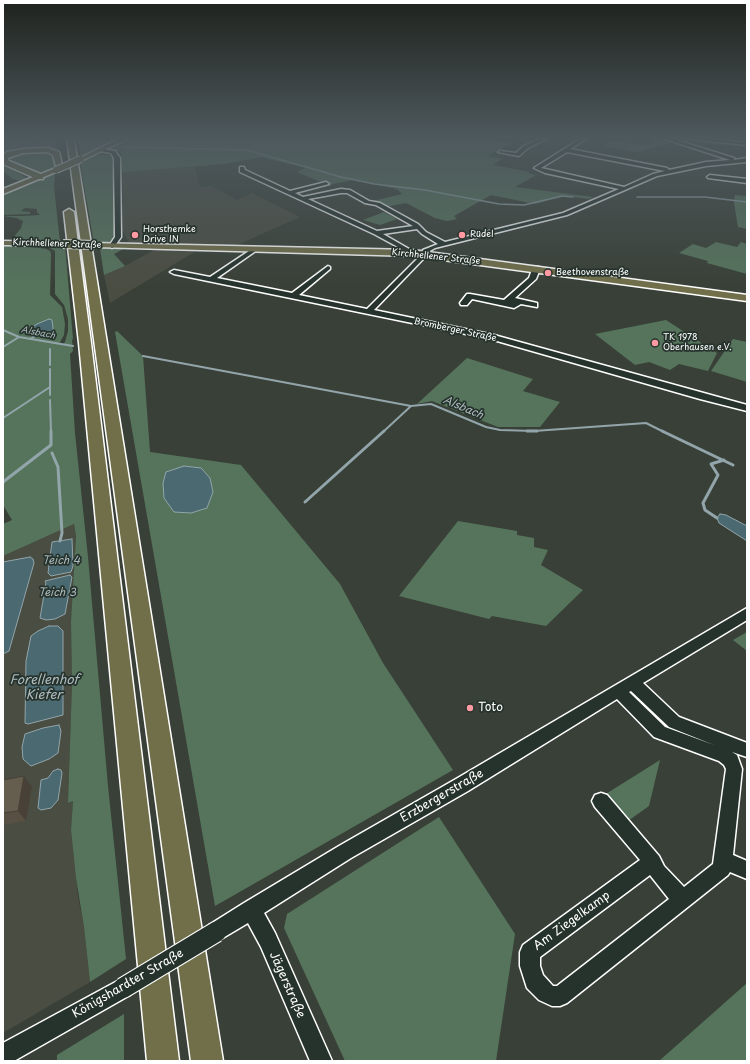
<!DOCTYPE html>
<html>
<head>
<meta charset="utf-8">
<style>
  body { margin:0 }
  #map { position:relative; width:750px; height:1064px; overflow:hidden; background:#394037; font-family:"Playpen Sans",sans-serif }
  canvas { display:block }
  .frame { position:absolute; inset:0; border:4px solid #fff; pointer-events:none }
</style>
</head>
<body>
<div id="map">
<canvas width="750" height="1064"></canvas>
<div class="frame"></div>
</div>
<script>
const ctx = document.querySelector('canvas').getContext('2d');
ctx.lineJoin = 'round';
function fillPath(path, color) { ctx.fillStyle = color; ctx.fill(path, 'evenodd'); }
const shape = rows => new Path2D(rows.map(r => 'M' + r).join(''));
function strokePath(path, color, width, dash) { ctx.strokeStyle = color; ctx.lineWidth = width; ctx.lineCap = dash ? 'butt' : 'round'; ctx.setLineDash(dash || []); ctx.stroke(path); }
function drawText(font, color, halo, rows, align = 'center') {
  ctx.font = font + ' "Playpen Sans",sans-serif'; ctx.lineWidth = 3.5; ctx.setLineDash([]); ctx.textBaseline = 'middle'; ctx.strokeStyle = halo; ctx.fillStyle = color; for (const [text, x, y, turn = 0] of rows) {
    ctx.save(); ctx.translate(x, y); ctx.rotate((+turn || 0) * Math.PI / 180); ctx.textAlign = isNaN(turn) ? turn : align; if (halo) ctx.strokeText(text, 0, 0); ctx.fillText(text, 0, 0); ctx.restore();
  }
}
fillPath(shape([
  [194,166,200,187,212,186,237,200,252,193,300,217,235,246,129,243,123,231,122,172],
  [154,250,196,251,110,303,104,275,125,266],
  [74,524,76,536,71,621,72,684,68,803,73,801,71,830,78,897,84,927,90,982,3,1033,3,556]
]), '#4a4d42');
fillPath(shape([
  [3,139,41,139,3,153],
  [45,139,55,139,57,152,51,150,7,153],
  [77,139,120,139,80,157,80,151],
  [130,139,477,139,515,143,510,146,506,146,488,156,502,159,493,165,530,172,528,173,536,175,515,187,593,197,589,199,565,196,535,204,491,195,454,216,457,219,447,221,435,218,406,203,385,207,373,201,402,194,397,189,352,180,328,185,297,172,305,168,261,157,225,164,122,172,121,153,111,148],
  [653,139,665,140,673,142,639,152,603,146,611,141,646,145,651,143],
  [47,151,54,154,57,167,46,171,31,172,10,163,6,157,16,153],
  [103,154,114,156,113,199,114,233,112,241,104,243,94,243,80,162,94,156],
  [3,164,10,167,28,179,4,189,20,181,10,178,12,178,3,171],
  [53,174,55,175,54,187,60,242,11,241,21,228,23,221,17,218,3,216,22,216,39,215,39,213,37,213,37,209,25,208,21,211,30,212,30,214,3,215,3,195],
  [735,195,747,196,747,229,738,227,734,203],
  [384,212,397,219,380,225,363,220],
  [716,242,737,247,741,242,747,244,747,274,707,263,708,261,679,253,693,244,706,248],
  [3,245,22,245,46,249,50,251,51,254,50,295,62,307,65,324,64,335,59,344,62,345,65,342,68,331,68,319,64,305,55,294,55,251,50,248,31,246,65,247,66,257,73,339,72,340,73,351,70,354,75,433,88,557,108,786,126,959,90,982,84,927,76,878,71,830,73,801,68,803,72,684,71,621,76,536,74,524,3,556,3,524,12,520,3,505],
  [108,247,125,248,114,254,125,266,104,275,100,248],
  [666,320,717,353,708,371,679,364,670,370,649,362,635,365,595,334],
  [117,331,143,356,150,452,241,465,340,584,383,663,453,770,215,906,115,332],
  [733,339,747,342,747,382,711,371],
  [467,358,533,379,523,391,560,402,540,427,498,427,432,401,417,404],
  [458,521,517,531,517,535,534,538,534,547,548,550,541,565,583,590,546,626,492,616,489,619,399,596],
  [747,632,747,651,733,640],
  [660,760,649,806,625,823,601,797],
  [439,817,515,934,496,1061,345,1061,284,928,287,914],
  [747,983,747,1061,659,1061],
  [124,1014,124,1061,57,1061,57,1055]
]), '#56745c');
const water = shape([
  [49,319,52,320,53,328,53,332,51,335,43,336,29,333,27,331,37,324,49,319],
  [184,466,201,468,210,478,213,492,207,508,191,513,174,512,164,498,163,483,166,472,184,466],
  [720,514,726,515,747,526,747,541,719,523,717,518,720,514],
  [72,539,73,566,71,572,51,576,48,573,52,542,72,539],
  [30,557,33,559,34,563,9,651,3,654,3,562,30,557],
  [70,575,72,577,65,614,55,619,46,620,40,618,46,583,45,581,70,575],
  [49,626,58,626,63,631,63,715,28,724,25,723,26,661,31,636,38,631,49,626],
  [59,725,61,731,58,753,49,759,31,766,23,759,22,747,25,734,43,728,59,725],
  [58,769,61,770,62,773,58,800,51,808,41,810,38,808,41,780,48,778,53,771,58,769]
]);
fillPath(water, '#4a6971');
strokePath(water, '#92a5aa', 1);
strokePath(shape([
  [124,147,247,150,341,177,374,184,425,190,499,204,524,205,562,196,573,197],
  [637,197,705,197,747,202]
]), '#92a5aa', 1.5);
strokePath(shape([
  [3,330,19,337,73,346],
  [30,339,37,335],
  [3,347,19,337],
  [50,349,50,365],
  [143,356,411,406,431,404,486,427,500,430,534,431,646,423,664,432],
  [50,369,50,395],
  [50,400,51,432],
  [3,418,50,387],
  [383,432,411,406]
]), '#92a5aa', 2);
strokePath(shape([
  [527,431,537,431],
  [662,431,733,465],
  [52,453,58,467,62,533,60,541],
  [3,482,51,445,51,431],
  [305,502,384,431],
  [717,518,705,510,703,503,718,475,711,464,724,460]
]), '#92a5aa', 3);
const minor = shape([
  [539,139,546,139,528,148,519,156,498,152,500,151,516,153,524,146,539,139],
  [580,139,586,139,570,149,667,168,669,170,706,162,730,160,665,139,673,139,734,158,734,160,747,158,747,162,706,166,657,176,567,215,435,248,428,252,427,255,374,310,494,335,747,405,747,411,700,399,490,339,174,274,170,272,174,270,210,277,255,247,258,249,257,250,217,278,292,293,328,266,330,267,330,269,299,295,367,309,422,254,423,250,438,244,422,234,417,229,383,234,416,253,411,254,374,234,240,172,240,167,244,167,245,170,290,191,326,182,329,184,295,193,303,197,341,189,350,190,369,201,380,203,418,224,426,232,445,242,563,213,619,189,545,173,534,168,580,139],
  [567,152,665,171,653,174,624,187,541,168,567,152],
  [341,193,347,193,365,203,376,205,413,226,377,231,308,199,341,193],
  [686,139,709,139,747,143,747,145,686,139],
  [102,149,115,151,120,158,121,237,114,247,112,248,109,246,115,237,114,158,111,153,100,151,102,149],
  [710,175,747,179,747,183,708,178,707,177,710,175],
  [533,267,539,267,540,269,536,279,515,298,537,303,537,307,521,304,514,308,472,299,467,305,461,305,460,303,467,294,470,294,504,300,529,278,533,267],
  [747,608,747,620,643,683,679,717,747,743,747,757,732,752,737,755,742,769,733,855,747,861,747,879,730,872,728,875,567,1003,560,1006,552,1006,539,1000,527,988,520,966,520,952,523,945,640,860,595,807,592,801,595,795,601,793,607,795,659,856,664,866,684,887,713,864,726,769,724,765,719,761,654,737,617,699,468,791,351,858,264,913,275,933,332,1061,310,1061,261,947,248,923,216,942,209,939,206,932,209,925,244,903,339,846,456,779,747,608],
  [631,691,669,727,714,745,665,727,629,692,631,691],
  [650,875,669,899,557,986,553,986,543,975,540,966,540,957,650,875],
  [123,978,130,981,133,988,130,995,14,1061,3,1061,3,1043,123,978]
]);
const major = shape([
  [118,139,127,139,83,160,78,159,118,139],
  [56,168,59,170,58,171,3,194,3,189,56,168],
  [3,241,63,242,67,244,63,246,3,245,3,241],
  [92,243,413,250,747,295,747,301,413,256,95,247,92,247,91,245,92,243]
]);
const highway = shape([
  [67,139,74,139,223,1061,191,1061,67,139],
  [48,148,59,152,62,164,67,166,66,168,56,167,53,155,47,152,23,153,8,158,9,161,43,175,43,179,37,179,3,164,3,155,7,152,23,149,48,148],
  [69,209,74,212,91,343,179,1061,147,1061,79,343,64,212,69,209]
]);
strokePath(minor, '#fff', 3);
strokePath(major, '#fff', 3);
strokePath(highway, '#fff', 3);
fillPath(minor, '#26332d');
fillPath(major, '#716f4a');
fillPath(highway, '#716f4a');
const minorBridge = shape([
  [123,988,216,932]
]);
const majorBridgeFar1 = shape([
  [56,170,81,159]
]);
const majorBridge = shape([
  [63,244,95,245]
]);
strokePath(minorBridge, '#fff', 22, []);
strokePath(majorBridgeFar1, '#fff', 8, []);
strokePath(majorBridge, '#fff', 10, []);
strokePath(minorBridge, '#26332d', 20);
strokePath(majorBridgeFar1, '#716f4a', 6);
strokePath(majorBridge, '#716f4a', 8);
fillPath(shape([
  [3,780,32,787,26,821,4,825,3,823]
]), '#575043');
fillPath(shape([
  [24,776,32,787,26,821,18,811]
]), '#474137');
const building = shape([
  [24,776,18,811,3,813,3,780,24,776]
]);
fillPath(building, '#655d4e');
strokePath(building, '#474137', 1);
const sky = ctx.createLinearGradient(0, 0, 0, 288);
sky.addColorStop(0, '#1f231e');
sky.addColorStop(0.48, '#4e595e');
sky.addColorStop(1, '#4e595e00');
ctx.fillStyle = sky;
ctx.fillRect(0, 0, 750, 288);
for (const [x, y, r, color] of [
  [135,235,4,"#ff9aa2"],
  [462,235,4,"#ff9aa2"],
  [548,273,4,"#ff9aa2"],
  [655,343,4,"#ff9aa2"],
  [470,708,4,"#ff9aa2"]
]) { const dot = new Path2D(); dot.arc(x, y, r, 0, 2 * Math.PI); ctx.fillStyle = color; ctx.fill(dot); strokePath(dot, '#26332d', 1.5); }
drawText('9px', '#fff', '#26332d', [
  ["Horsthemke",143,230],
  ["Drive IN",143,240],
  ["Rüdel",470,235],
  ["Beethovenstraße",556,273],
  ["TK 1978",663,338],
  ["Oberhausen e.V.",663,348]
], 'left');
drawText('9px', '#fff', '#26332d', [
  ["Kirchhellener Straße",57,244,2],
  ["Kirchhellener Straße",436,257,6],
  ["Bromberger Straße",455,330,12]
]);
drawText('italic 9px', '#aebcbf', '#26332d', [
  ["Alsbach",38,333,11]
]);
drawText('italic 11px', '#aebcbf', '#26332d', [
  ["Alsbach",463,408,23],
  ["Teich 4",61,561],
  ["Teich 3",57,593]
]);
drawText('12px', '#fff', '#26332d', [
  ["Toto",478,708]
], 'left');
drawText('12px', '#fff', '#26332d', [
  ["Erzbergerstraße",442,796,-30],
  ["Am Ziegelkamp",572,921,-36],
  ["Königshardter Straße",128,984,-30],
  ["Jägerstraße",287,985,66]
]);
drawText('italic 13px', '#aebcbf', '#26332d', [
  ["Forellenhof",44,680],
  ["Kiefer",44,695]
]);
</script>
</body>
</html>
